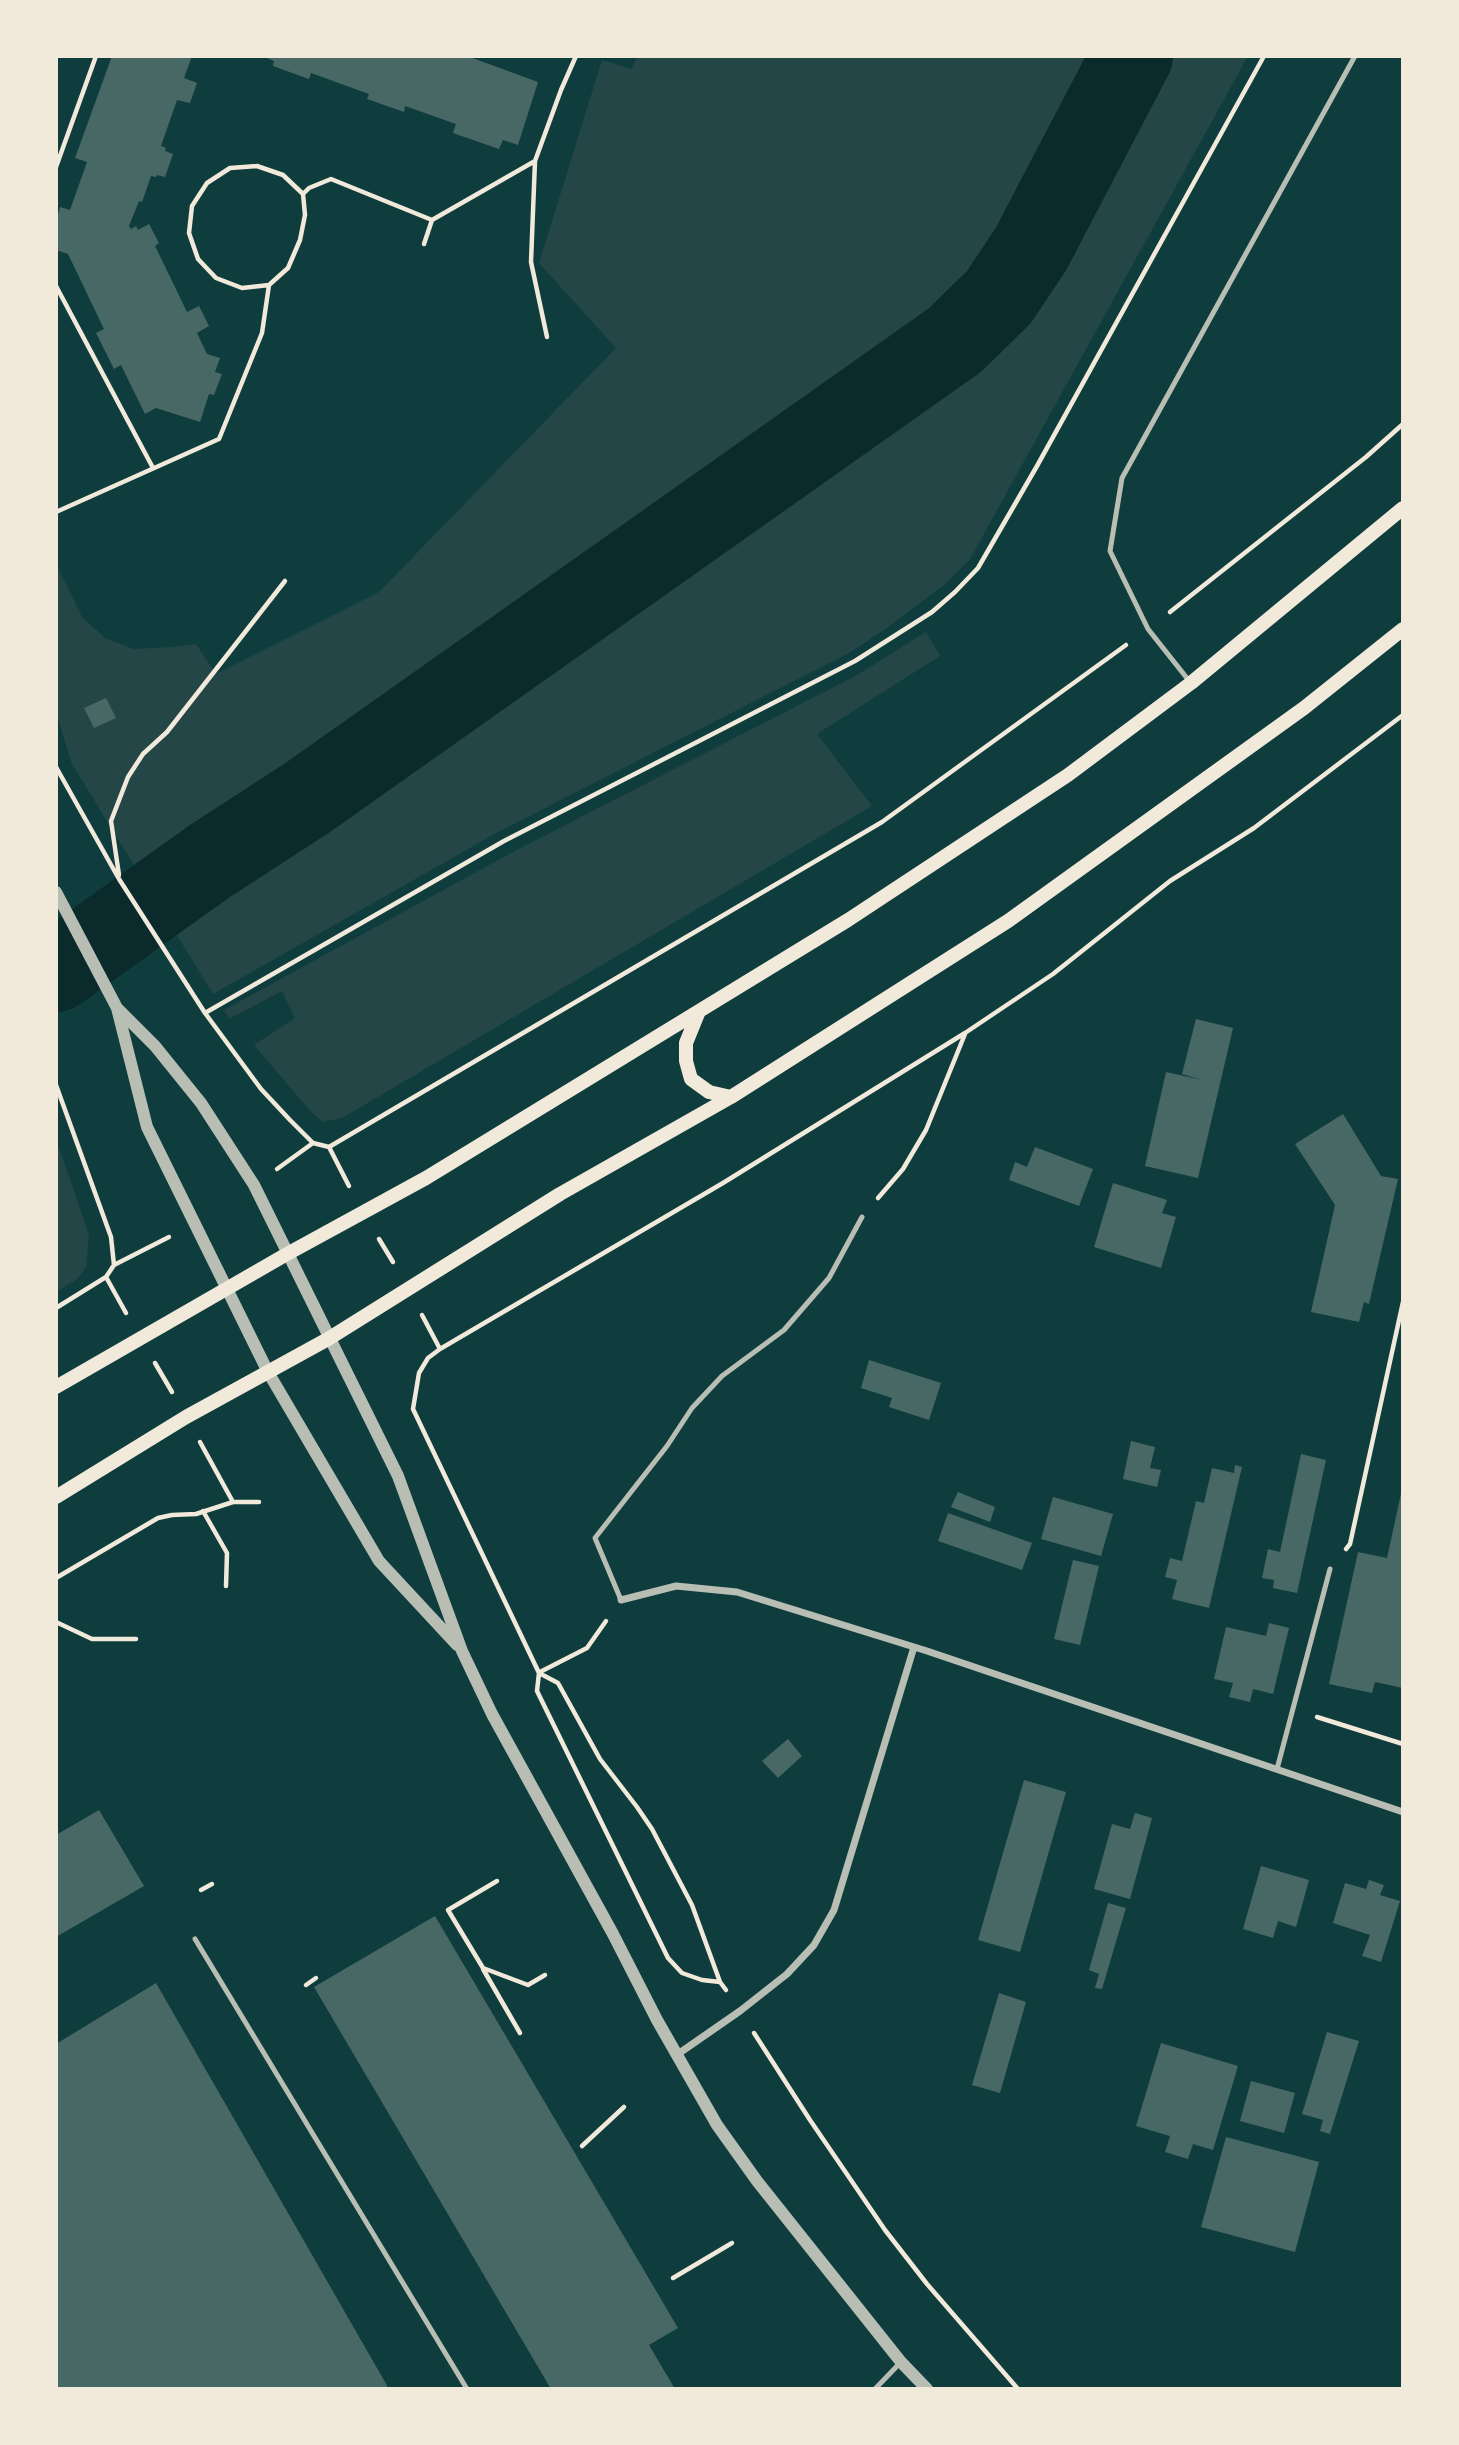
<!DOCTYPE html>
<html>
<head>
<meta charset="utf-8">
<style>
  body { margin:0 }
  #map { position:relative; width:1459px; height:2445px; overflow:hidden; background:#0f3d3e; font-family:Overpass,sans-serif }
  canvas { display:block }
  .frame { position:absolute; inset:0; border:58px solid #f1e9da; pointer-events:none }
</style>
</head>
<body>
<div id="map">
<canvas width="1459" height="2445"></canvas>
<div class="frame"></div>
</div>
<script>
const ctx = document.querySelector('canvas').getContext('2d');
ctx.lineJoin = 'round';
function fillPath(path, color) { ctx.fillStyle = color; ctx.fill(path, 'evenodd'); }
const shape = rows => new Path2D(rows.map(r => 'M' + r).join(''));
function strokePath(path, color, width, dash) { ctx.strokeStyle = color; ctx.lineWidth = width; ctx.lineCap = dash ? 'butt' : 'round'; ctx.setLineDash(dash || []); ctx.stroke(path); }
fillPath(shape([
  [638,56,1248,56,970,559,945,584,884,630,849,653,498,832,213,994,72,764,56,713,56,564,82,617,105,638,133,649,172,647,196,644,216,674,379,592,616,348,539,263,602,60,631,69],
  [926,632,940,656,817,734,872,806,342,1118,323,1122,311,1112,254,1045,295,1018,282,991,229,1019,224,1010,511,853,859,674],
  [56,1139,89,1235,86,1267,77,1279,56,1292]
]), '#244646');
strokePath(shape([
  [56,971,210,861,307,798,955,340,999,297,1031,249,1132,56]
]), '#0a2a2b', 82);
fillPath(shape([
  [112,56,192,56,184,78,197,83,190,103,177,100,161,146,166,148,165,151,173,154,165,177,157,175,156,177,151,176,142,202,139,201,129,226,131,229,136,226,138,230,149,224,159,243,155,246,187,312,199,306,209,326,197,333,207,354,220,358,215,372,222,374,214,395,209,394,200,422,156,408,145,414,121,365,114,369,96,333,104,329,68,254,56,250,56,222,60,207,70,210,87,162,75,158],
  [262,56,467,56,538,82,518,145,503,140,499,149,453,133,456,124,405,106,404,112,367,99,369,94,311,73,309,79,273,66,274,61],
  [106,698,116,718,94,728,84,708],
  [1196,1019,1233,1028,1198,1178,1145,1166,1166,1072,1202,1080,1182,1074],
  [1343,1114,1381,1176,1398,1179,1369,1304,1364,1302,1359,1322,1311,1312,1335,1205,1295,1144],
  [1035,1147,1093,1169,1079,1206,1009,1180,1015,1162,1027,1167],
  [1113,1183,1167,1200,1162,1213,1176,1217,1161,1268,1094,1247],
  [869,1360,941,1383,929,1420,889,1407,892,1398,861,1388],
  [1131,1441,1155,1447,1150,1468,1161,1470,1157,1487,1123,1479],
  [1301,1454,1326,1460,1297,1593,1273,1588,1274,1580,1262,1578,1268,1549,1280,1552],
  [1235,1465,1242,1467,1209,1608,1172,1599,1177,1580,1165,1577,1170,1558,1182,1561,1196,1501,1204,1503,1212,1468,1234,1473],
  [1402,1489,1403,1688,1375,1682,1372,1693,1329,1684,1358,1552,1387,1558],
  [958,1492,995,1507,990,1522,951,1507],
  [1053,1497,1113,1514,1101,1556,1041,1539],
  [948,1513,1032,1543,1022,1570,938,1541],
  [1073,1560,1099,1566,1080,1645,1054,1639],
  [1269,1623,1289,1628,1273,1694,1253,1689,1250,1702,1229,1697,1233,1683,1214,1679,1226,1627,1266,1636],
  [788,1739,802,1756,778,1778,762,1761],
  [1024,1780,1066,1792,1020,1952,978,1940],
  [99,1810,144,1886,56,1937,56,1835],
  [1135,1813,1152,1818,1130,1899,1094,1889,1112,1824,1130,1829],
  [1261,1866,1309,1880,1296,1927,1278,1921,1273,1938,1243,1929],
  [1369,1880,1384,1885,1380,1895,1400,1901,1381,1962,1362,1956,1370,1935,1333,1923,1345,1883,1366,1889],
  [1108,1903,1126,1908,1102,1989,1095,1988,1099,1974,1089,1970],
  [435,1916,678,2328,649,2345,675,2389,551,2389,314,1987],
  [156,1983,389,2389,56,2389,56,2044],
  [999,1993,1026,2002,1000,2093,972,2085],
  [1327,2032,1359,2041,1330,2134,1320,2131,1323,2120,1302,2114],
  [1161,2043,1238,2066,1213,2150,1193,2144,1188,2159,1165,2152,1170,2136,1136,2126],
  [1251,2081,1295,2093,1284,2133,1240,2121],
  [1226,2137,1319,2162,1295,2252,1201,2227]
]), '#486865');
strokePath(shape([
  [535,161,531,262,547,337],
  [257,166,283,175,303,194,305,215,300,240,288,268,269,285,242,288,216,278,198,259,189,233,192,206,207,183,230,168,257,166],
  [56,167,96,56],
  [303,194,309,188,331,179,432,220,535,161,561,90,576,56],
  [424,244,432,220],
  [56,286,153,468],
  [56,512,219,439,262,333,269,285],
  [1170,612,1366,457,1403,424],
  [56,767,119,879,205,1013,261,1089,290,1120,313,1143,329,1147,882,822,1126,645],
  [119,875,111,821,128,777,143,754,167,732,285,581],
  [205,1013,504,841,855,661,932,612,955,592,978,568,1037,466,1264,56],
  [56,1085,111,1237,114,1265],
  [329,1147,349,1186],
  [277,1169,313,1143],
  [878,1198,903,1169,926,1130,965,1034],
  [379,1239,393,1262],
  [106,1277,126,1313],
  [56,1308,106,1277,114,1265,169,1237],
  [422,1315,440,1349],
  [155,1363,172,1392],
  [200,1442,233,1502],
  [203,1511,227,1553,226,1586],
  [1346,1549,1350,1544,1403,1302],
  [56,1578,158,1518,172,1515,196,1514,233,1502,259,1502],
  [56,1622,92,1639,136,1639],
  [540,1672,587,1648,606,1621],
  [539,1673,558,1683,600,1759,637,1807,652,1829,692,1905,720,1982,726,1990],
  [1317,1717,1403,1744],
  [497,1881,448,1910,483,1968,528,1985,545,1975],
  [201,1890,212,1884],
  [483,1969,520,2033],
  [720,1982,702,1980,682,1973,668,1958,537,1691,539,1673,413,1409,419,1373,428,1358,440,1349,723,1183,965,1033,1053,974,1170,881,1254,828,1403,715],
  [306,1985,316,1978],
  [754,2033,810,2120,885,2230,927,2284,1018,2389],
  [582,2146,624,2107],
  [673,2278,732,2243]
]), '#f1e9da', 4.5);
strokePath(shape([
  [1190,682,1148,629,1110,551,1122,478,1355,56],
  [621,1600,595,1538,667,1446,692,1408,722,1376,784,1330,829,1278,862,1217],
  [1277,1769,1330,1569],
  [195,1939,467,2389],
  [875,2389,900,2363]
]), '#b8beb3', 5);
strokePath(shape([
  [621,1600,676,1586,737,1592,927,1651,1403,1812],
  [678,2054,740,2011,787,1974,814,1945,834,1910,914,1647]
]), '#b8beb3', 7);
strokePath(shape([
  [56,892,117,1008,147,1127,268,1372,379,1561,457,1645],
  [117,1008,155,1046,201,1103,254,1185,398,1476,462,1651,492,1714,613,1934,657,2020,717,2125,757,2181,901,2362,927,2389]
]), '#b8beb3', 12);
strokePath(shape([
  [699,1011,686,1043,686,1061,691,1079,709,1092,731,1097],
  [56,1387,287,1254,426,1178,848,920,1068,775,1191,683,1403,508],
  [56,1497,186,1417,328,1339,560,1194,731,1097,1008,921,1304,708,1403,629]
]), '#f1e9da', 14);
</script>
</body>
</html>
